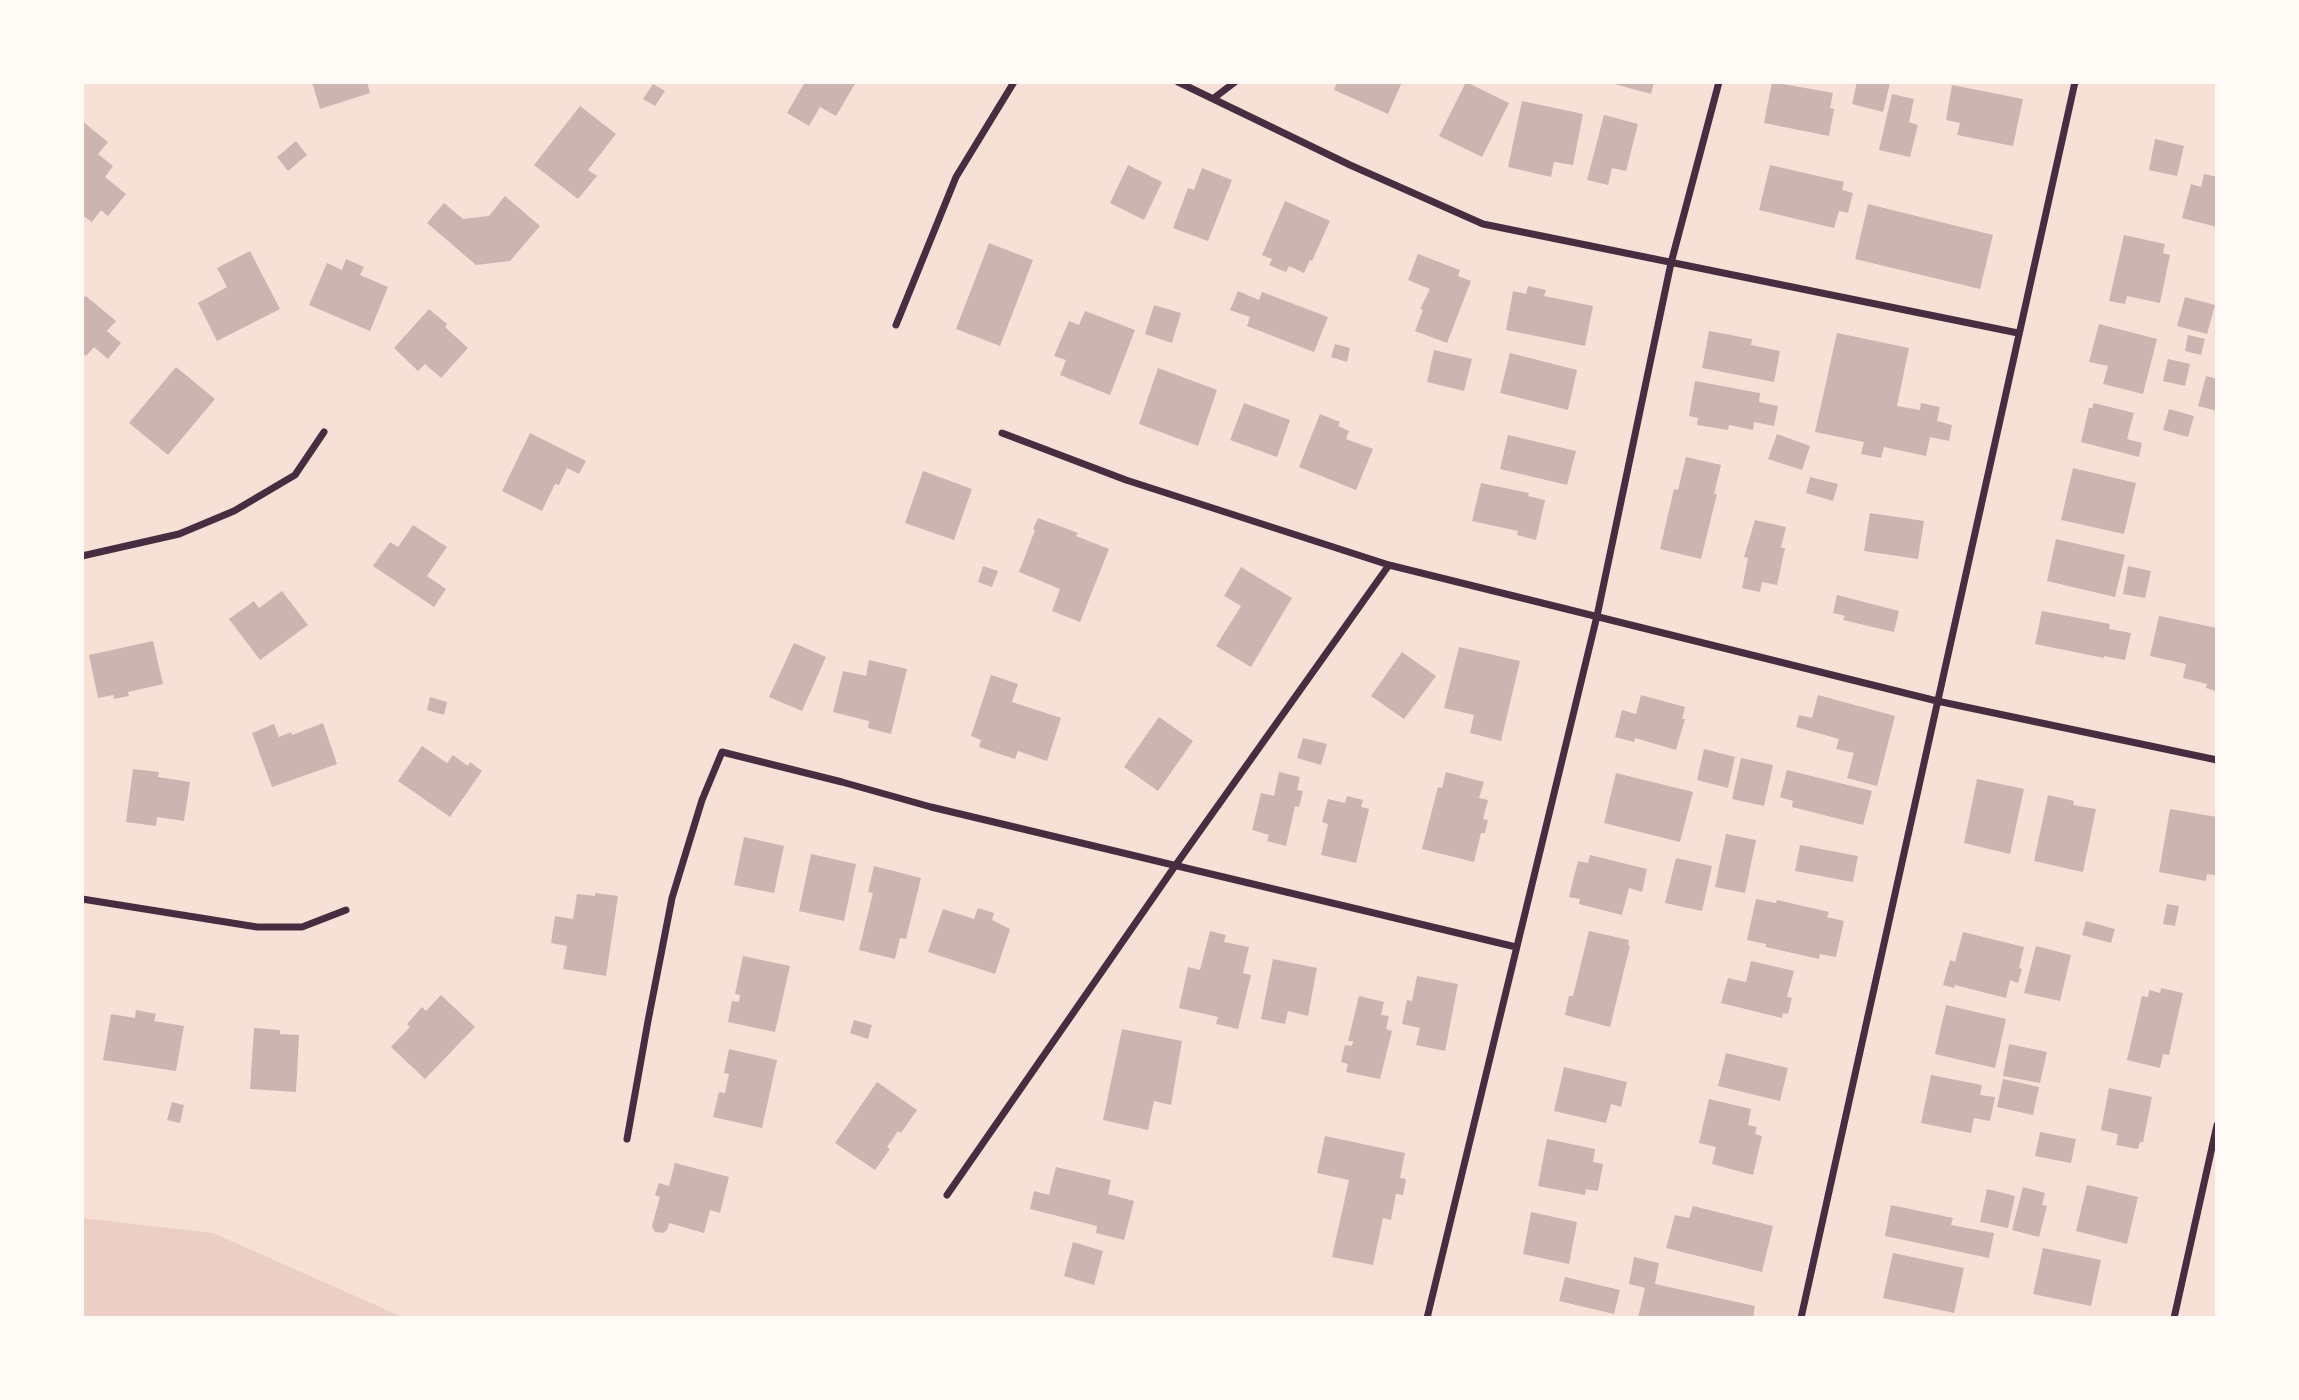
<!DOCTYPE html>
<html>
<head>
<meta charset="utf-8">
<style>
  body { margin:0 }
  #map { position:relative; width:2299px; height:1400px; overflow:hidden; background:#f7e1d7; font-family:Barlow,sans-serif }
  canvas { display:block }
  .frame { position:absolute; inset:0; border:84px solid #fffaf5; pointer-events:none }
</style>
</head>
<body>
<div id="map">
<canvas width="2299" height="1400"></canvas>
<div class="frame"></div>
</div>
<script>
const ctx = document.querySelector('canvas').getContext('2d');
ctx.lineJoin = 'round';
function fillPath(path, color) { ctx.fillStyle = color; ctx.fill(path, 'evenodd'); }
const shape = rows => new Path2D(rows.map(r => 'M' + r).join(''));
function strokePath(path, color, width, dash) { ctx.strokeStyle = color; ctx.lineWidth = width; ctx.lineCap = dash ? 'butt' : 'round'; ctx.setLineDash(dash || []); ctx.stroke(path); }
fillPath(shape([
  [82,1218,213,1233,405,1318,82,1318]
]), '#ebcfc5');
fillPath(shape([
  [312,82,367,82,370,93,320,109],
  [805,82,852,82,855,84,836,116,820,107,809,126,787,113],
  [1337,82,1402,82,1388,114,1334,90],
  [1466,82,1509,103,1482,157,1439,136],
  [1607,82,1654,82,1651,94],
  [1772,82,1833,93,1830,108,1834,109,1829,136,1764,123],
  [1857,82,1890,83,1883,112,1852,104],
  [653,84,665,91,655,106,643,99],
  [1952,85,2023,99,2013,146,1957,135,1960,123,1946,120],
  [1892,94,1914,99,1909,122,1918,125,1910,157,1879,150],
  [1522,101,1583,114,1573,165,1554,162,1551,177,1508,167],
  [580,106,616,134,588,170,597,176,578,199,534,165],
  [1604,115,1638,124,1626,171,1612,168,1608,185,1587,180],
  [82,121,108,142,98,154,113,166,105,177,126,194,108,216,101,210,92,222,82,215],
  [2155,139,2184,146,2177,176,2149,170],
  [296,141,307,155,288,171,277,157],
  [1128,165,1162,182,1144,220,1110,203],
  [1770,165,1844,182,1842,190,1853,193,1848,213,1839,211,1834,228,1759,210],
  [1202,168,1232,180,1208,241,1173,228,1188,188,1194,190],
  [2204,174,2217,177,2217,227,2182,218,2191,184,2201,187],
  [505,196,540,226,510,261,476,265,427,223,444,203,463,219,489,216],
  [1285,201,1330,221,1312,261,1310,260,1304,273,1289,266,1286,272,1269,265,1272,259,1262,255],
  [1868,204,1993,235,1980,289,1855,259],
  [2124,235,2165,244,2163,253,2170,255,2160,303,2127,296,2125,304,2109,301],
  [989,243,1033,260,1000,346,956,329],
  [250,251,280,309,217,341,198,303,227,287,217,268],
  [1418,254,1460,270,1458,276,1471,281,1447,343,1415,331,1423,310,1420,309,1430,289,1408,280],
  [346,259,364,267,360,275,388,287,370,331,309,305,327,263,342,270],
  [1528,286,1546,290,1544,296,1593,306,1585,346,1506,330,1513,291,1526,294],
  [1238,291,1259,300,1262,292,1328,317,1314,352,1247,326,1250,317,1230,310],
  [86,296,116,321,107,331,121,343,108,359,94,347,86,356,82,353,82,300],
  [2185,297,2215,305,2207,334,2177,326],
  [1154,305,1181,313,1172,343,1145,334],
  [429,309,447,324,445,327,468,348,441,378,425,364,418,371,394,348],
  [1085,311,1135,330,1110,395,1060,375,1066,360,1054,356,1069,321,1079,325],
  [2099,324,2157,339,2143,394,2103,384,2108,366,2089,362],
  [1709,331,1752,339,1751,345,1780,351,1774,382,1702,368],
  [1837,333,1909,348,1897,406,1920,410,1921,403,1940,407,1937,421,1952,425,1949,441,1930,437,1926,456,1884,447,1881,458,1861,454,1864,442,1815,432],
  [2188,335,2205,339,2201,355,2185,351],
  [1335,344,1350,348,1347,362,1331,357],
  [1434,350,1472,359,1464,391,1427,382],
  [1510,353,1577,370,1568,410,1500,393],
  [2168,359,2190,364,2185,386,2163,381],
  [176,367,215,399,168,455,129,423],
  [1158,368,1217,390,1198,446,1139,424],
  [2206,376,2217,379,2217,411,2198,406],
  [1695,381,1760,393,1759,402,1778,406,1774,426,1754,422,1753,430,1729,425,1728,430,1697,425,1698,418,1689,416],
  [1244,403,1290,420,1277,457,1230,440],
  [2094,403,2134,413,2127,439,2142,443,2139,457,2081,442,2089,408,2092,408],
  [2169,409,2194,416,2188,437,2163,430],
  [1320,414,1340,422,1338,426,1349,431,1346,439,1373,449,1356,490,1299,467],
  [530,433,586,461,579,474,567,468,559,485,555,484,542,511,502,491],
  [1777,434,1810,446,1802,470,1768,459],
  [1508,435,1576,451,1567,485,1500,469],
  [1686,457,1721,465,1714,494,1717,494,1701,559,1660,549,1674,489,1678,490],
  [2073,468,2136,483,2124,534,2061,520],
  [923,471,972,489,954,540,905,523],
  [1810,477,1838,484,1833,501,1806,493],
  [1481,483,1529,493,1528,496,1545,500,1536,540,1517,535,1518,531,1472,521],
  [1870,513,1924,521,1918,559,1864,551],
  [1038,518,1078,533,1076,536,1109,549,1080,622,1052,611,1060,589,1019,572,1035,530,1033,529],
  [1755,520,1786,527,1781,548,1785,548,1777,585,1762,582,1760,592,1742,588,1748,558,1744,557],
  [413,525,447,547,427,576,446,589,434,607,373,566,390,542,398,547],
  [2056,539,2125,555,2115,597,2047,581],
  [983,566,998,571,992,587,978,582],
  [2128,566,2151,571,2145,598,2123,594],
  [1241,567,1292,598,1251,667,1216,646,1241,606,1224,596],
  [282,591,308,625,260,660,229,619,254,601,259,608],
  [1837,595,1899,611,1894,632,1843,620,1845,616,1833,613],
  [2042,611,2110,624,2109,629,2131,633,2125,660,2104,656,2104,658,2035,644],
  [2159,616,2217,628,2216,691,2206,688,2207,684,2183,678,2186,664,2150,656],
  [153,641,163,684,128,692,129,696,114,699,113,695,98,698,89,655],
  [794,643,826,657,802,711,769,697],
  [1459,647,1520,661,1501,741,1470,733,1474,715,1444,708],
  [1402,652,1436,676,1404,719,1371,696],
  [869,660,907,669,891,734,868,728,869,721,833,712,843,671,866,676],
  [991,675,1018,684,1012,702,1061,718,1047,761,1018,751,1015,759,979,747,981,740,971,736],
  [1641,695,1685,707,1682,719,1685,719,1676,750,1635,738,1634,742,1615,737,1622,710,1636,714],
  [1818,695,1895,716,1877,786,1847,778,1854,753,1836,749,1839,739,1796,727,1799,715,1812,718],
  [430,697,447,702,444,715,427,710],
  [1159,717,1193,741,1158,791,1124,767],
  [323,723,337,764,272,787,252,733,274,724,279,737,291,732,292,735],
  [1303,738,1327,744,1321,765,1297,758],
  [422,746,447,763,453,755,468,766,470,762,482,771,450,817,398,781],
  [1704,749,1735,757,1728,788,1697,780],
  [1741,758,1773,765,1764,806,1732,799],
  [133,769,159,772,158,777,190,782,184,821,157,817,156,826,126,822],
  [1787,770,1872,791,1863,825,1792,807,1793,801,1780,797],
  [1279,772,1300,777,1297,790,1303,791,1299,807,1295,806,1286,846,1267,841,1269,835,1252,830,1261,793,1274,796],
  [1446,772,1484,782,1479,798,1488,800,1483,819,1488,820,1485,833,1481,833,1474,862,1422,849,1438,787,1442,788],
  [1616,773,1693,792,1680,842,1604,823],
  [1977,779,2024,789,2010,854,1964,843],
  [2048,795,2074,801,2073,805,2096,809,2083,872,2034,861],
  [1347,796,1363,800,1361,807,1369,809,1356,863,1321,855,1328,824,1322,822,1328,799,1345,803],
  [2170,809,2217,817,2215,856,2217,857,2217,865,2215,875,2207,874,2206,881,2159,872],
  [1726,834,1756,840,1745,893,1715,887],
  [744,837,784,846,774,893,734,885],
  [1800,845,1858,856,1853,882,1795,871],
  [811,854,856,864,844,921,799,911],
  [1590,855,1647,869,1642,892,1629,888,1622,915,1579,904,1580,899,1569,897,1578,861,1588,863],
  [1676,858,1712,866,1702,911,1665,903],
  [874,866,921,878,906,939,900,938,895,959,859,950,873,893,868,892],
  [595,893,618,896,606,976,563,969,567,946,551,943,555,916,573,919,577,894,595,896],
  [1756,899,1776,903,1777,900,1829,912,1827,917,1844,921,1836,957,1820,954,1819,959,1766,947,1766,944,1747,940],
  [2167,904,2179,906,2175,926,2163,924],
  [978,908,994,913,992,920,1010,929,995,974,928,952,943,909,974,919],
  [2086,921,2115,929,2111,943,2082,935],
  [1210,931,1226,935,1224,942,1249,947,1243,973,1251,975,1238,1029,1216,1024,1218,1017,1179,1008,1188,967,1200,970],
  [1589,931,1629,940,1628,945,1630,946,1610,1027,1565,1015,1569,996,1573,996],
  [1963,932,2024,947,2019,968,2022,969,2018,983,2010,980,2006,998,1955,985,1954,988,1943,985,1950,960,1955,962],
  [2036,946,2071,955,2060,1001,2024,993],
  [743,956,790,966,775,1032,728,1022,732,1001,739,1002,740,995,735,994],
  [1273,959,1317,968,1308,1016,1288,1011,1285,1024,1261,1019],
  [1751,961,1794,971,1787,997,1792,998,1788,1014,1783,1013,1782,1018,1721,1003,1728,978,1746,982],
  [1417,976,1458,984,1445,1051,1416,1045,1420,1028,1402,1024,1407,1000,1412,1001],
  [2161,988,2183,993,2169,1055,2163,1054,2160,1068,2127,1060,2142,996,2148,997,2149,990,2160,993],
  [441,995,475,1027,425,1079,391,1047,410,1027,407,1024,422,1007,426,1011],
  [1359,996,1384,1002,1381,1015,1389,1016,1386,1029,1392,1031,1380,1079,1346,1072,1348,1064,1341,1062,1345,1045,1352,1046,1353,1041,1348,1041],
  [1946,1005,2006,1019,1995,1068,1935,1054],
  [136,1010,156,1014,154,1021,184,1026,176,1071,103,1060,111,1014,135,1018],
  [854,1020,872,1025,868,1039,850,1033],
  [254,1028,280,1030,280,1034,299,1035,296,1092,250,1089],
  [1122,1029,1182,1041,1171,1105,1154,1101,1148,1130,1103,1120],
  [2009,1044,2047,1052,2040,1083,2003,1076],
  [729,1049,777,1060,762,1128,713,1117,719,1092,725,1093,729,1074,724,1073],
  [1726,1053,1788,1068,1780,1101,1718,1086],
  [1564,1067,1627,1082,1621,1107,1611,1104,1606,1123,1554,1111],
  [1931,1075,1982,1085,1980,1095,1995,1097,1990,1121,1974,1118,1971,1133,1921,1123],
  [2003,1079,2039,1087,2033,1115,1997,1107],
  [877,1082,917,1110,901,1133,898,1131,887,1147,890,1149,875,1170,835,1143],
  [2109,1088,2152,1097,2143,1142,2140,1142,2138,1149,2116,1145,2118,1134,2101,1130],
  [1709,1099,1751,1109,1748,1125,1757,1127,1755,1134,1762,1136,1753,1175,1712,1164,1716,1147,1699,1143],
  [172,1102,184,1105,180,1123,167,1120],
  [2040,1132,2076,1139,2071,1163,2035,1156],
  [1325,1136,1405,1153,1400,1178,1406,1179,1403,1195,1396,1194,1391,1220,1383,1218,1373,1265,1332,1257,1349,1180,1317,1173],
  [1547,1139,1595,1149,1593,1162,1603,1164,1598,1191,1586,1189,1585,1195,1538,1186],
  [675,1163,729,1177,720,1213,710,1210,704,1233,669,1223,667,1230,663,1233,655,1232,652,1226,660,1197,655,1195,659,1183,669,1186],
  [1056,1167,1111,1180,1108,1194,1134,1201,1124,1240,1096,1233,1097,1226,1030,1209,1034,1191,1049,1195],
  [2087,1185,2138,1197,2127,1244,2076,1231],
  [2023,1187,2045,1193,2042,1205,2047,1206,2039,1237,2012,1230],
  [1987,1189,2015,1196,2008,1228,1980,1222],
  [1891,1205,1953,1218,1951,1225,1994,1233,1989,1258,1885,1236],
  [1693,1206,1773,1226,1762,1272,1666,1248,1675,1215,1689,1218],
  [1531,1212,1577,1222,1569,1264,1523,1254],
  [1073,1242,1103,1251,1094,1285,1064,1276],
  [2043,1248,2101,1260,2091,1306,2033,1294],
  [1893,1253,1964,1268,1954,1313,1883,1298],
  [1634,1257,1659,1263,1655,1284,1755,1306,1753,1318,1638,1318,1645,1288,1629,1284],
  [1565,1277,1620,1290,1614,1314,1559,1301]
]), '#ccb4b1');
strokePath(shape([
  [1178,82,1350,165,1483,224,2018,333],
  [1214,98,1235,82],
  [896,325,956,177,1014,82],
  [1002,433,1126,480,1389,565,1937,701,2217,760],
  [82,556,179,534,234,511,295,475,324,432],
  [82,899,257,927,302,927,346,910],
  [627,1139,648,1021,672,898,702,800,722,752,842,782,931,807,1516,947],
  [947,1195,1175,866,1389,565],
  [1427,1318,1597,616,1671,263,1719,82],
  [1801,1318,2075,82],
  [2174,1318,2217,1125]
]), '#4a2c40', 7);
</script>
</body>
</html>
